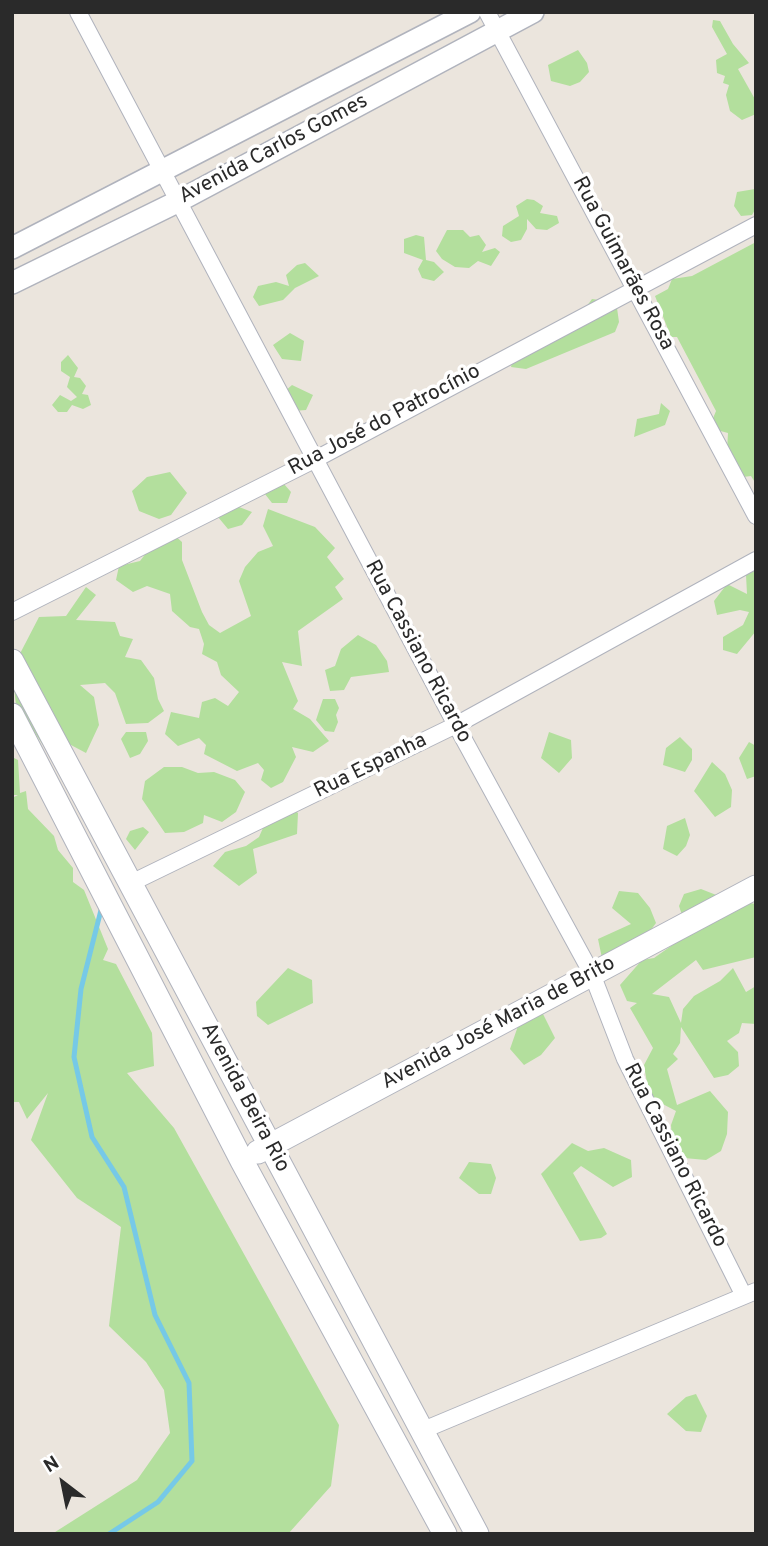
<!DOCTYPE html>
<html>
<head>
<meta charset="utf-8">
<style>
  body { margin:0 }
  #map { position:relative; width:768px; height:1546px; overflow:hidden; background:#ebe5dd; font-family:Overpass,sans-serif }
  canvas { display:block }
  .frame { position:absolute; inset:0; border:14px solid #2a2a2a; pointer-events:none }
  .north { position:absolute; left:28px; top:1448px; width:70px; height:70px; -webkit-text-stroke:5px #fff; paint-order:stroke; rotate:328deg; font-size:19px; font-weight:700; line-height:28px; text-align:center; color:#2a2a2a }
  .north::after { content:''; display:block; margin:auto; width:24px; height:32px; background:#2a2a2a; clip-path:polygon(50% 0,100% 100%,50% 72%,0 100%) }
</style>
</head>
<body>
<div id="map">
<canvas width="768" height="1546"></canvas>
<div class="frame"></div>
<div class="north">N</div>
</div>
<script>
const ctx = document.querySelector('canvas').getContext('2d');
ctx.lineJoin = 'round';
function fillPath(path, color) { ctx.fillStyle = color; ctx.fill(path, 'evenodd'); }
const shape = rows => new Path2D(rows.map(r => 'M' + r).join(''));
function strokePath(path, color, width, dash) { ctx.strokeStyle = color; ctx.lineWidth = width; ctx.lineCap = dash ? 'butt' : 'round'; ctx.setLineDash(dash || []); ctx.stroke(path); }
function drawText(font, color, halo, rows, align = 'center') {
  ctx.font = font + ' Overpass,sans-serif'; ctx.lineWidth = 7; ctx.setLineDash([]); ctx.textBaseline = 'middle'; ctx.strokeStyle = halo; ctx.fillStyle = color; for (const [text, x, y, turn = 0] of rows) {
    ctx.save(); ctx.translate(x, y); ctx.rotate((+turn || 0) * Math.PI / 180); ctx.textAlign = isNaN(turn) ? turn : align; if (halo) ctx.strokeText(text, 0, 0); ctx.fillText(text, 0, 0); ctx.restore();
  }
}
fillPath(shape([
  [713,20,720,21,733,44,749,63,738,69,756,101,756,114,742,120,730,111,726,95,729,85,723,83,725,76,717,73,716,60,727,54,712,27],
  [578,50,587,63,589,72,580,82,570,86,551,81,548,65],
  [755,189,756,208,752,215,741,216,734,206,737,192],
  [527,199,534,200,543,206,540,213,557,216,559,223,547,230,536,229,527,219,527,229,521,240,511,242,502,236,503,226,519,216,516,206],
  [447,230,463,230,470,237,479,235,486,245,482,252,495,248,500,252,491,266,478,261,469,268,455,267,442,259,436,251],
  [416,235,424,237,426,260,434,262,444,272,434,281,422,278,418,269,423,260,404,253,404,239],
  [756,242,756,484,751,476,735,478,727,451,728,433,709,428,716,411,677,337,671,337,655,296,668,289,672,279,692,276],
  [305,263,319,276,295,288,283,300,259,306,253,297,258,286,276,282,289,286,286,275,297,265],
  [592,299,606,301,617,308,619,322,615,332,526,369,511,367,514,355,581,314],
  [290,333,304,341,301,361,282,359,273,345],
  [68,355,78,368,74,377,80,378,86,386,82,394,88,395,91,405,83,409,72,405,67,412,58,412,52,405,60,395,71,401,77,397,67,387,70,377,61,371,61,362],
  [292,385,313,395,306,410,293,411,284,392],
  [661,403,670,411,665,425,634,437,637,419,659,414],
  [170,472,187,493,171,515,159,519,139,511,132,491,147,477],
  [284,484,291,492,287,503,272,503,261,489],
  [234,505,252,512,242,525,228,529,218,517],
  [268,509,315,527,335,548,327,557,344,579,335,587,343,599,298,631,302,666,282,662,298,701,293,709,310,719,329,741,313,752,292,747,296,757,283,782,271,788,261,780,264,770,258,763,237,771,204,754,206,745,199,738,178,746,165,734,171,712,199,718,202,702,215,698,228,706,239,692,221,675,217,662,202,654,204,644,199,629,190,627,172,611,170,594,147,586,133,592,116,580,119,566,140,561,153,544,172,533,182,542,182,560,202,612,209,625,220,633,251,616,239,581,245,567,258,552,273,546,263,526],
  [756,569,756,631,737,654,723,650,723,637,743,625,749,612,740,610,717,615,714,601,727,584,747,594,746,575],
  [86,587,96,595,76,620,115,622,120,636,133,639,125,657,141,660,154,678,158,699,164,711,148,723,126,724,115,693,105,683,80,685,94,697,99,725,86,753,71,745,45,748,16,705,12,669,39,617,66,616],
  [358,635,376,645,387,661,389,672,351,677,344,690,330,691,325,670,335,666,341,649],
  [323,699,335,699,339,708,336,715,338,722,334,732,325,731,316,720],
  [126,732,146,732,148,741,140,754,130,758,121,739],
  [549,732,571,740,572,758,559,773,541,758],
  [680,737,692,749,692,760,685,772,663,765,666,748],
  [749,742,756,746,756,776,747,779,739,758],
  [12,757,18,760,20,793,26,791,28,809,54,836,58,850,73,868,73,882,84,890,108,949,103,960,116,964,152,1033,154,1066,127,1073,174,1128,339,1425,331,1486,288,1534,52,1534,137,1480,170,1433,164,1390,146,1362,109,1326,121,1227,77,1198,31,1140,48,1093,27,1119,19,1102,12,1102,12,798,18,795,12,795],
  [712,762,725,774,732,790,731,807,715,817,694,791],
  [164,767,182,767,198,773,214,772,235,780,245,792,236,812,222,822,204,815,203,823,184,832,165,833,142,799,145,781],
  [288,804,298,813,297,834,253,849,257,873,239,886,213,866,225,852,246,846,259,837,267,819],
  [685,818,690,835,686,846,677,856,663,849,667,826],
  [143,827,149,832,135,850,126,839,130,831],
  [701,889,729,900,756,904,756,957,703,970,696,960,652,994,669,997,681,1023,683,1009,694,996,720,981,733,968,746,992,756,986,756,1024,742,1023,739,1033,727,1041,738,1052,739,1066,728,1075,714,1078,681,1027,680,1043,673,1054,678,1059,667,1069,677,1105,710,1091,728,1112,727,1134,721,1151,706,1160,684,1158,672,1143,671,1125,676,1111,655,1100,648,1089,644,1065,653,1048,630,1008,637,1003,627,1001,620,985,642,960,654,958,681,939,685,924,679,906,684,894],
  [619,891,638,893,650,908,656,923,636,950,603,963,598,939,631,924,612,908],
  [288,968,312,980,313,1003,268,1025,257,1016,256,1002],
  [543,1014,555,1038,541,1055,524,1065,510,1049,518,1026],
  [572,1143,588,1151,604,1148,631,1160,632,1177,613,1187,581,1166,573,1173,607,1234,601,1238,580,1241,541,1174],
  [469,1162,491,1164,496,1178,491,1194,479,1194,459,1178],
  [696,1394,707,1416,701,1432,686,1431,667,1414,686,1397]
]), '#b3df9d');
strokePath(shape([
  [101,910,81,989,74,1057,92,1137,124,1187,155,1315,189,1383,192,1461,158,1502,109,1534]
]), '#76c9e7', 5);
const minor = shape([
  [78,12,456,725,592,974,625,1059,744,1296],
  [487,12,756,516],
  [12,612,314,460,756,225],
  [129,884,456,725,756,560],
  [421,1431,756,1291]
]);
const tertiary = shape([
  [12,248,470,12],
  [12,283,177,202,533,12]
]);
const secondary = shape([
  [12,661,477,1534],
  [12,715,242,1161,445,1534],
  [258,1152,756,887]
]);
strokePath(minor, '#b0b3bd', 18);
strokePath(tertiary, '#b0b3bd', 24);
strokePath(secondary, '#b0b3bd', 25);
strokePath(minor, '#fff', 16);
strokePath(tertiary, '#fff', 21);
strokePath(secondary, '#fff', 23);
drawText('21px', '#2a2a2a', '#fff', [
  ["Avenida Carlos Gomes",274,150,-28],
  ["Rua Guimarães Rosa",622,264,62],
  ["Rua José do Patrocínio",385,421,-28],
  ["Rua Cassiano Ricardo",417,652,62],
  ["Rua Espanha",371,767,-26],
  ["Avenida José Maria de Brito",499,1024,-28],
  ["Avenida Beira Rio",244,1098,62],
  ["Rua Cassiano Ricardo",674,1156,63]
]);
</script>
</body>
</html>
